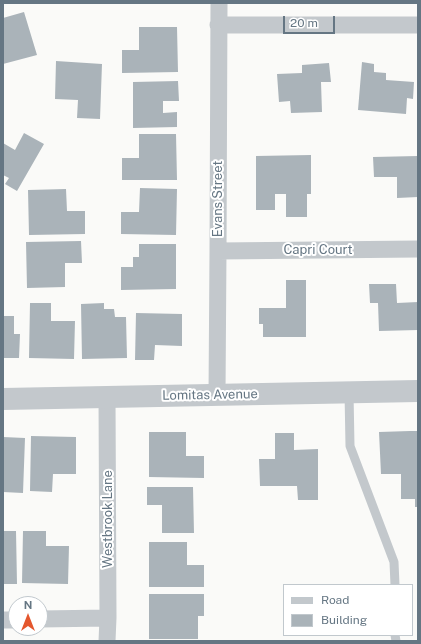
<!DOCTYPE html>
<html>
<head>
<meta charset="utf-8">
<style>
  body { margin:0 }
  #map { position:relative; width:421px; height:644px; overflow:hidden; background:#fafaf8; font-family:"Public Sans",sans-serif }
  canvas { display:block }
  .frame { position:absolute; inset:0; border:4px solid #657683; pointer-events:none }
  .legend { position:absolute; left:283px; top:584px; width:130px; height:52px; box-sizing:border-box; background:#fff; border:1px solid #c1c8cd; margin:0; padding:5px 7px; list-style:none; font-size:12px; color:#657683 }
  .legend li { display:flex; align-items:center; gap:8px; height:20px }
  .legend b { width:20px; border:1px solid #c1c8cd }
  .north { position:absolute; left:8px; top:596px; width:40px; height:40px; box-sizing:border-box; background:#fff; border:1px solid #c1c8cd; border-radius:50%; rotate:0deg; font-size:11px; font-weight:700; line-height:16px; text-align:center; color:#657683 }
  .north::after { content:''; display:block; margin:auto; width:14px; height:18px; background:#e4572e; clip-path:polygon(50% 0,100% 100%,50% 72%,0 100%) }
  .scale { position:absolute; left:283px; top:16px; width:52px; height:18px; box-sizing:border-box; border:2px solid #657683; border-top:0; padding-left:5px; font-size:12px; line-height:14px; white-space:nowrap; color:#657683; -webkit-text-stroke:3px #fff; paint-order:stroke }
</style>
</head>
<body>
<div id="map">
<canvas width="421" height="644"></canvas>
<div class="frame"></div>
<ul class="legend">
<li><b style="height:5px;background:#c3c8cc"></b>Road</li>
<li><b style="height:11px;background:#aab3b9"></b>Building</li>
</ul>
<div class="north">N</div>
<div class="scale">20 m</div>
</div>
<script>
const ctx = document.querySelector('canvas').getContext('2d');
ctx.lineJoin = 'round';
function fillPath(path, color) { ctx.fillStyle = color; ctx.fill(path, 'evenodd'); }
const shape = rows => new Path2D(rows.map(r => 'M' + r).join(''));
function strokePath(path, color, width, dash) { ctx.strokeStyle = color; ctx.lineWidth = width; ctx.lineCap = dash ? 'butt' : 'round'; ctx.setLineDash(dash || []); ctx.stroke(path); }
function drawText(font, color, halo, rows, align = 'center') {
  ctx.font = font + ' "Public Sans",sans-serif'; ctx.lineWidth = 4; ctx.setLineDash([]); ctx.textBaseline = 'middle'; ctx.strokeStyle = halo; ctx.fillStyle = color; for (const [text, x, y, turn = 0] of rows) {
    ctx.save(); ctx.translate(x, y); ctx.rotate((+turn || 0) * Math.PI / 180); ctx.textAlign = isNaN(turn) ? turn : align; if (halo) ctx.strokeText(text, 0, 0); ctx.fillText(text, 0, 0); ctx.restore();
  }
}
fillPath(shape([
  [24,12,37,55,3,64,3,18],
  [139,27,177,27,178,72,122,73,122,50,139,50],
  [56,61,102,64,100,119,77,118,78,100,55,99],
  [362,62,374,64,374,72,386,73,386,80,414,82,413,99,407,98,406,114,358,110],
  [329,63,331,82,321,82,322,112,291,113,290,101,279,102,277,74,302,73,302,65],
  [178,81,179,101,163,101,163,113,177,112,177,127,133,128,133,82],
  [24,133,44,144,17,191,5,184,9,178,3,175,3,143,15,150],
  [139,134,176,134,177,180,122,180,122,158,139,158],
  [311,155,311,194,307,194,307,217,286,217,286,194,275,194,275,210,256,210,256,156],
  [418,156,418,197,397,198,397,177,374,177,373,157],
  [140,188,177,189,176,235,121,234,121,212,139,212],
  [66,189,67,211,85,211,85,234,29,235,28,190],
  [81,241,82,263,65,263,65,287,27,288,26,242],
  [139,244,176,244,176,289,121,290,121,267,133,267,133,257,139,257],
  [286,280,306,280,306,337,263,337,263,324,259,324,259,308,286,308],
  [369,284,396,284,397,303,418,302,418,330,379,331,378,303,370,303],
  [30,303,51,303,51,321,75,321,74,359,29,358],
  [104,303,104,309,114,309,115,317,126,317,127,358,82,359,81,304],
  [136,313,182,314,182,346,155,345,154,360,135,360],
  [3,316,14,316,14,334,20,334,19,358,3,358],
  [410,431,418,431,418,507,415,507,415,499,401,499,401,474,381,474,379,432],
  [149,432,186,432,186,456,204,456,204,478,149,477],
  [275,433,294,433,294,450,318,449,318,500,298,500,297,486,260,486,259,459,275,459],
  [31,436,76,437,76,474,53,474,52,492,30,491],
  [3,437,25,438,23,493,3,492],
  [147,487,193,487,194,533,162,533,162,505,147,505],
  [3,531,16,531,17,584,3,584],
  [23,531,46,531,46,546,69,546,68,584,22,583],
  [149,542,187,542,187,565,204,565,204,587,149,587],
  [149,594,204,594,204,616,198,616,198,639,149,639]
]), '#aab3b9');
strokePath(shape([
  [349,392,350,446,394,562,395,585],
  [395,635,396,641]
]), '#c3c8cc', 9);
strokePath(shape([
  [218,25,418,25],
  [218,251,418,249],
  [217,395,218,251,219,3],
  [107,397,108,618,107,641],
  [40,619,108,618],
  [3,620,16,620]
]), '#c3c8cc', 17);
strokePath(shape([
  [3,399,418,391]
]), '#c3c8cc', 22);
drawText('13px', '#657683', '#fff', [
  ["Evans Street",218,199,-90],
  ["Capri Court",318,250],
  ["Lomitas Avenue",210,395,-1],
  ["Westbrook Lane",108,519,-90]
]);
</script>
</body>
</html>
